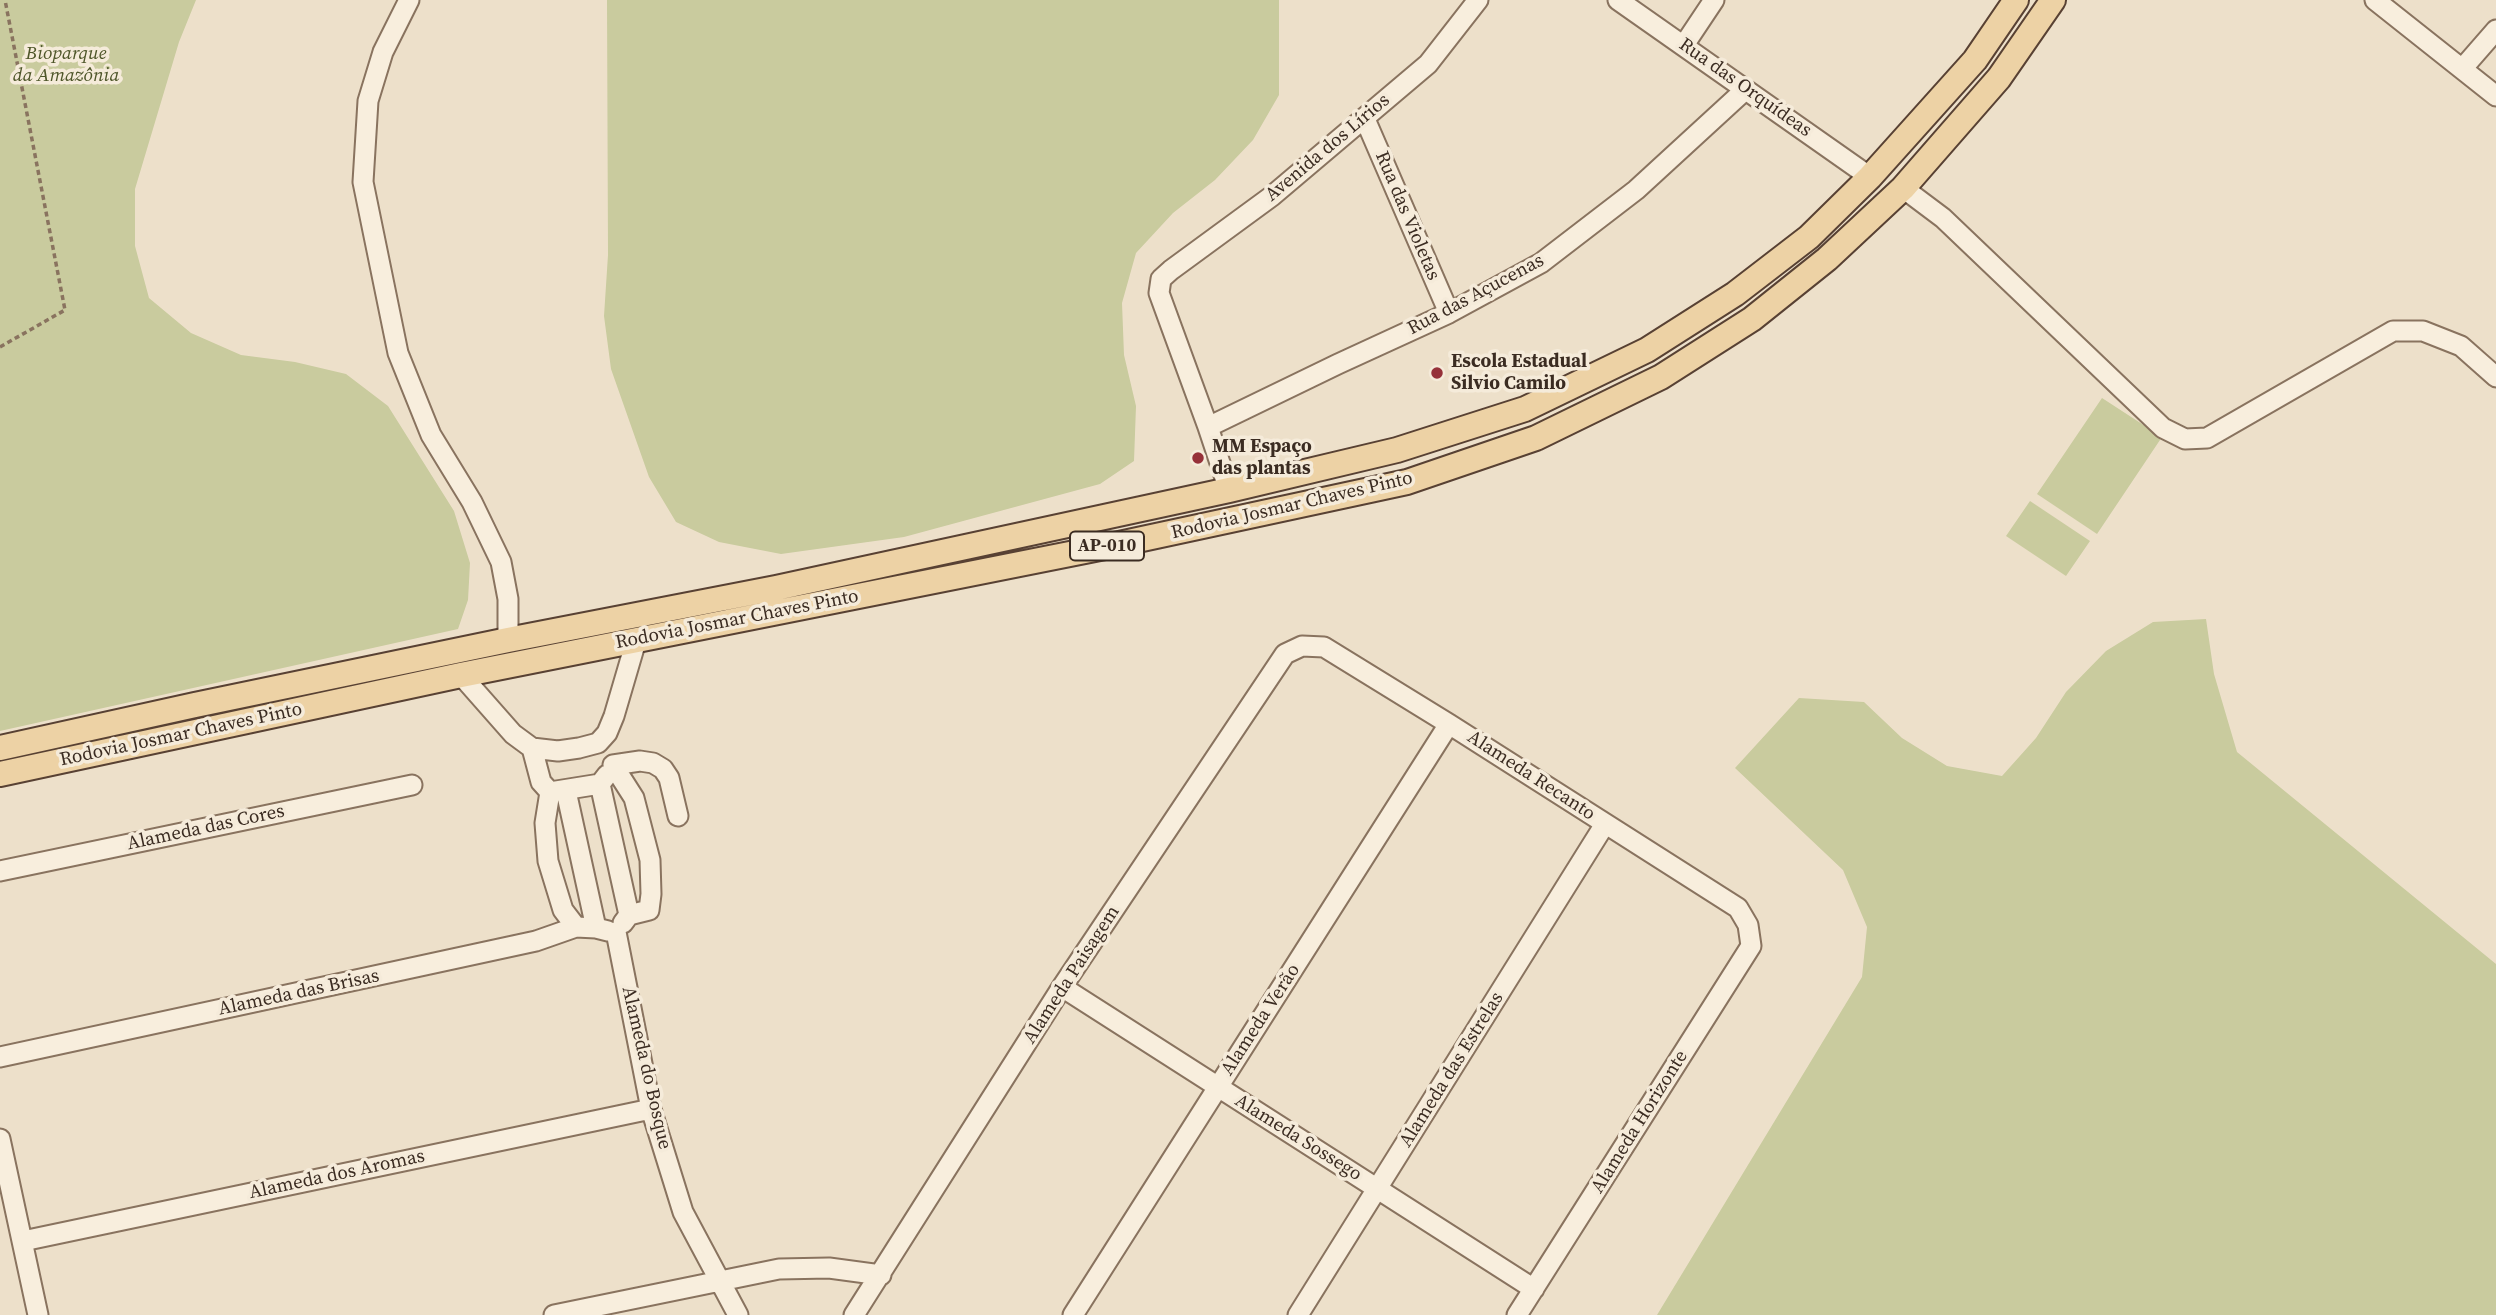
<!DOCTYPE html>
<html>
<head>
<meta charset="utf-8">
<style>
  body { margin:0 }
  canvas { display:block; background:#ede0ca }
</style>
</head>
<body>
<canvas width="2496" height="1315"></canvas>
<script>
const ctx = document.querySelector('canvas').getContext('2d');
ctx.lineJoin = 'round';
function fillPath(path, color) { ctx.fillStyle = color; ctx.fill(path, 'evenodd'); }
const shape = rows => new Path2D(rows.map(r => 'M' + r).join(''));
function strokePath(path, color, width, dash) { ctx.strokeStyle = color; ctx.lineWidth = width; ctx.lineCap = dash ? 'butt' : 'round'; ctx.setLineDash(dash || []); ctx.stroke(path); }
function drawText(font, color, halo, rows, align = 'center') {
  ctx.font = font + ' "Source Serif 4",serif'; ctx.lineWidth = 7; ctx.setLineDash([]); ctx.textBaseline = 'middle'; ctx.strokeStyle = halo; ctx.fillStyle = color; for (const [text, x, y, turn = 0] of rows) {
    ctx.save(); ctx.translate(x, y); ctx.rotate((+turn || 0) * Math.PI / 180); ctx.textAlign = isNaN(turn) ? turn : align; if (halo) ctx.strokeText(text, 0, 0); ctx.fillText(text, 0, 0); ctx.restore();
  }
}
fillPath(shape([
  [0,0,196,0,179,42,135,189,135,246,149,298,191,333,241,355,295,362,346,374,388,406,454,511,470,563,468,600,458,629,0,731],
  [607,0,1279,0,1279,95,1253,140,1215,180,1173,213,1136,253,1122,303,1124,355,1136,406,1134,461,1100,484,904,537,781,554,719,542,676,522,649,477,611,369,604,316,608,255],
  [2102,398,2162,437,2097,534,2037,494],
  [2030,501,2090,541,2066,576,2006,536],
  [2206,619,2214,674,2237,752,2496,964,2496,1315,1657,1315,1862,977,1867,927,1843,870,1735,768,1799,698,1864,702,1902,738,1947,766,2002,776,2036,738,2066,692,2106,651,2153,622]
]), '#c9cb9e');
const minor = shape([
  [409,0,383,52,368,101,363,182,398,353,431,435,472,502,501,562,508,599,508,640],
  [1618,0,1870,177],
  [2375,0,2496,96],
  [1684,45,1714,0],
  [2462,69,2496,30],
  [1365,119,1449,313],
  [1903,188,1943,218,2163,428,2185,439,2207,438,2393,331,2423,331,2461,346,2496,377],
  [1208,427,1338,364,1449,313,1541,263,1636,190,1745,90],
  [1229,490,1208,427,1159,293,1161,279,1171,270,1272,196,1428,64,1478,0],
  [461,675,513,734,532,748,558,751,579,748,598,743,607,733,614,716,636,641],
  [532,748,541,782,550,792,600,784,607,775],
  [600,784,629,915,623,923],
  [566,791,596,928,608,931],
  [550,792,545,823,548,861,563,910,576,927],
  [0,871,412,785],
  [629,915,649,910,651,894,650,860,634,798,613,765,640,761,653,763,663,769,669,778,678,816],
  [616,932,651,1109,683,1212,738,1315],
  [1062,987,1534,1289],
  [0,1057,536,941,576,927,596,928],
  [0,1139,38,1315],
  [23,1241,651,1109],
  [554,1315,779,1269,829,1268,881,1275],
  [854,1315,1062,987,1285,654,1302,646,1324,647,1449,724,1738,908,1748,925,1751,946,1517,1315],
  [1073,1315,1449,724],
  [1298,1315,1605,824]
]);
const major = shape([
  [0,748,195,705,508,640,776,588,1229,490,1397,450,1525,409,1647,350,1735,294,1809,237,1870,177,1975,60,2016,0],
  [0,774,461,675,1105,547,1407,482,1536,438,1661,377,1752,319,1827,259,1903,188,1999,78,2053,0]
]);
strokePath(minor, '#89735f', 23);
strokePath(major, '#584133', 28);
strokePath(shape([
  [0,347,65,310,5,0]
]), '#89735f', 3.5, [5, 3.5]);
strokePath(minor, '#f8eedd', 19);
strokePath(major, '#edd2a5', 24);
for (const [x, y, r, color] of [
  [1437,373,7,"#963139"],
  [1198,458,7,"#963139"]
]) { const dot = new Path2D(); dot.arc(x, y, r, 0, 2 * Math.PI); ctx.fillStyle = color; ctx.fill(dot); strokePath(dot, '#f5ebda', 2.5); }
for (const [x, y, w] of [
  [1107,546,74]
]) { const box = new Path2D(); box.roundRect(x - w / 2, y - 14.5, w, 29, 5); ctx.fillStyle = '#f5ebda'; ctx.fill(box); strokePath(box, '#3b2c22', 2); }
drawText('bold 18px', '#3b2c22', null, [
  ["AP-010",1107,546]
]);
drawText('italic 19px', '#4e5629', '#f5ebda', [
  ["Bioparque",66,54],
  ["da Amazônia",66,76]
]);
drawText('19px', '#3b2c22', '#f5ebda', [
  ["Rua das Orquídeas",1745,88,35],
  ["Avenida dos Lírios",1328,148,-40],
  ["Rua das Violetas",1407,216,67],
  ["Rua das Açucenas",1476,295,-28],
  ["Rodovia Josmar Chaves Pinto",1292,506,-13],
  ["Rodovia Josmar Chaves Pinto",737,620,-11],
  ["Rodovia Josmar Chaves Pinto",181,735,-12],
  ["Alameda Recanto",1531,776,33],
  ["Alameda das Cores",206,828,-12],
  ["Alameda Paisagem",1072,975,-57],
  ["Alameda das Brisas",299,993,-12],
  ["Alameda Verão",1261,1020,-57],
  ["Alameda do Bosque",646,1068,77],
  ["Alameda das Estrelas",1452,1070,-58],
  ["Alameda Horizonte",1640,1122,-58],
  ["Alameda Sossego",1298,1138,32],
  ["Alameda dos Aromas",337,1175,-12]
]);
drawText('bold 19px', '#3b2c22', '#f5ebda', [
  ["Escola Estadual",1451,362],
  ["Silvio Camilo",1451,384],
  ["MM Espaço",1212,447],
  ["das plantas",1212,469]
], 'left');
</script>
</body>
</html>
